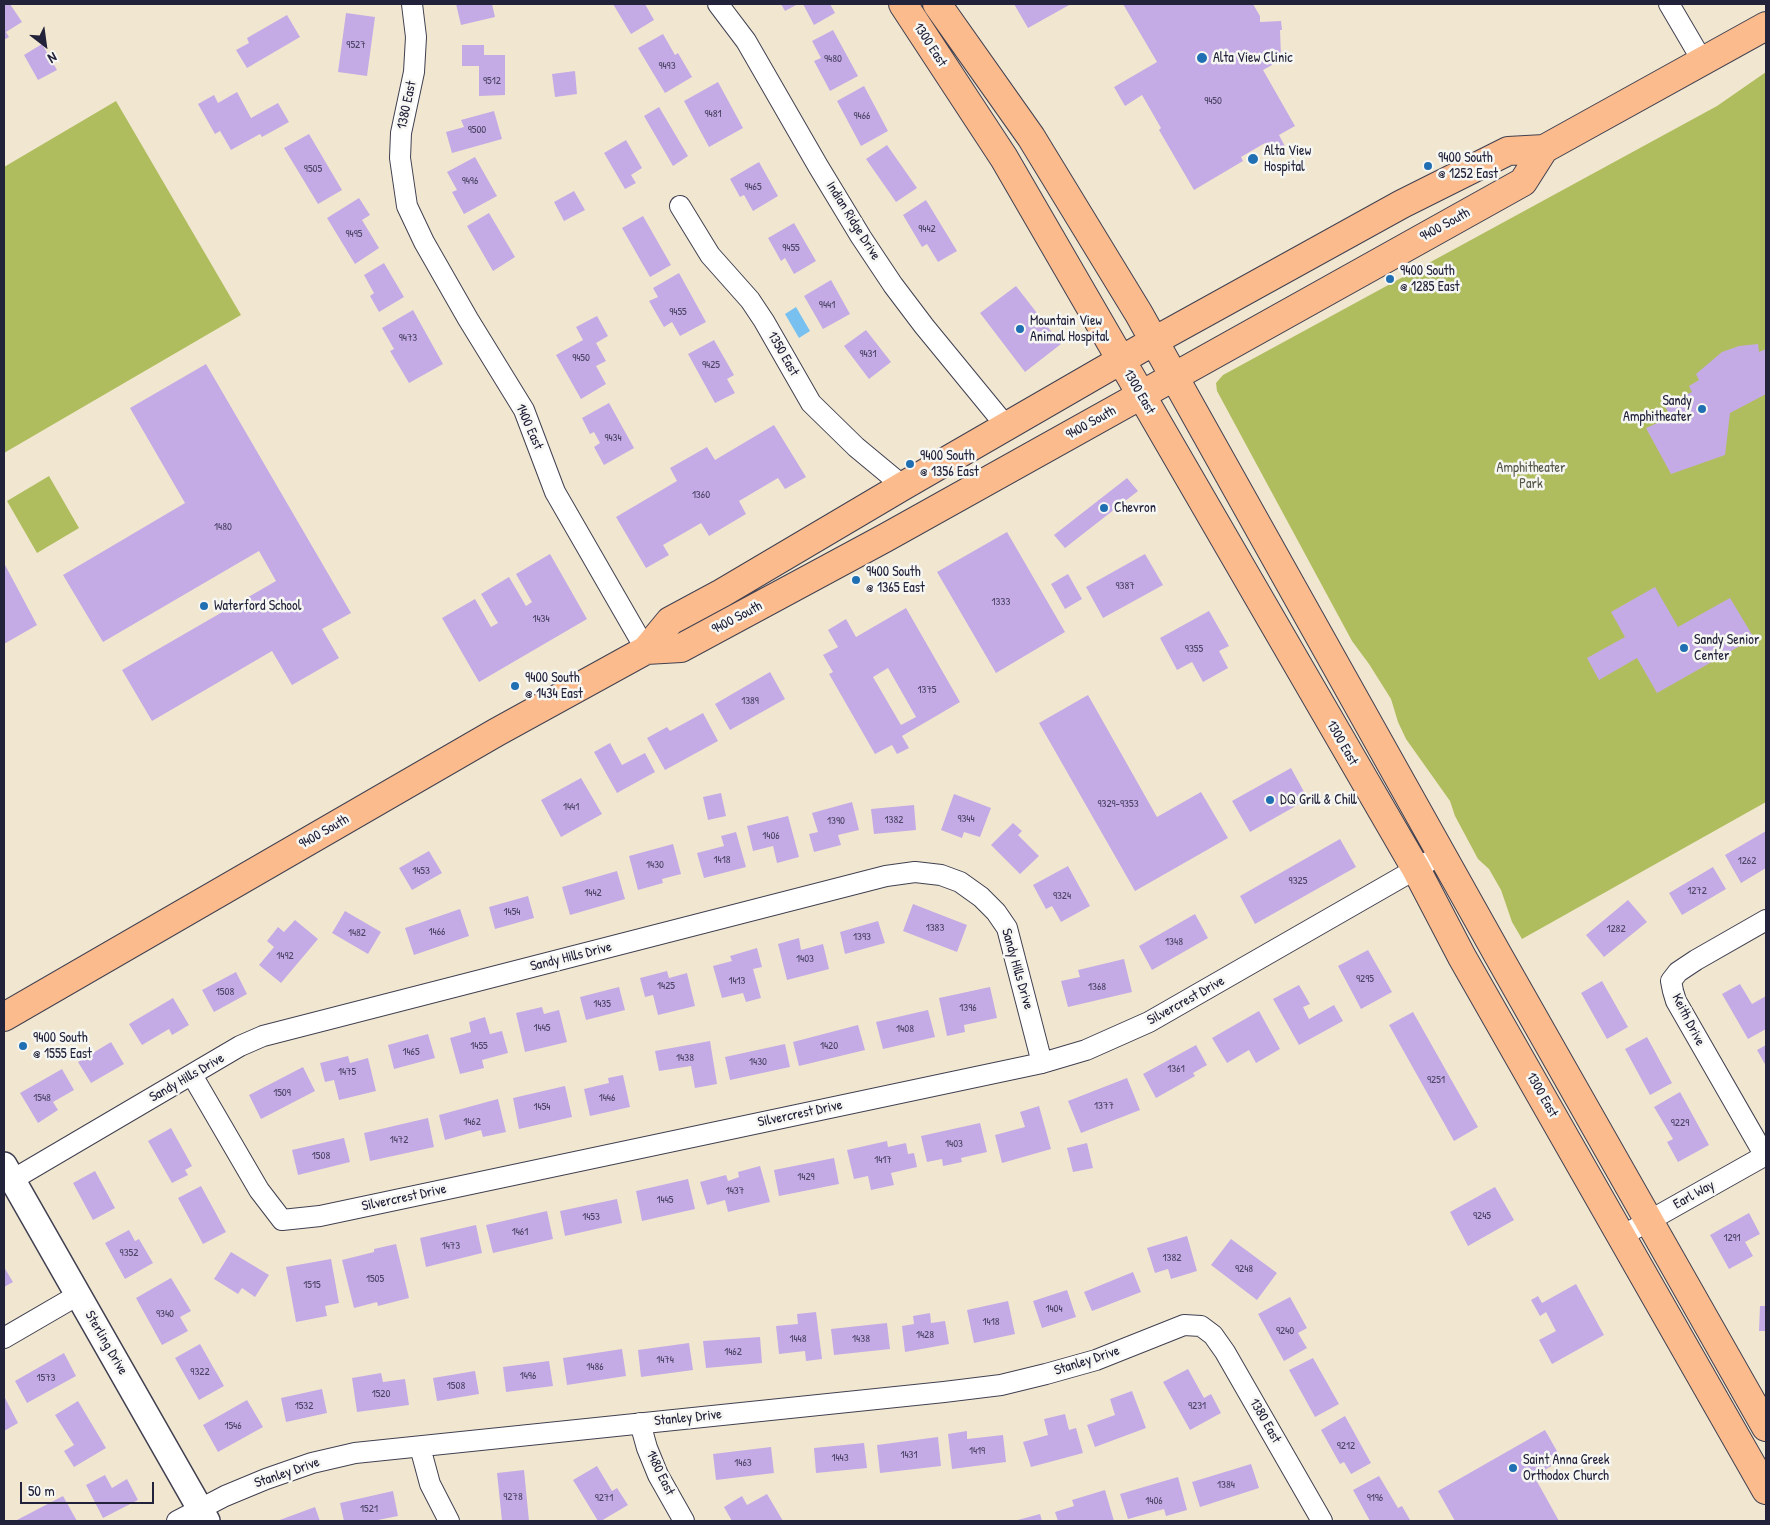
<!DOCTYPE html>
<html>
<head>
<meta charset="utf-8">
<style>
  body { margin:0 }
  #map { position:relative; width:1770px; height:1525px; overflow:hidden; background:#f1e7d0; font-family:"Patrick Hand",sans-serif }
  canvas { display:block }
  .frame { position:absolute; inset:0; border:5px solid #22223b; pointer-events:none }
  .north { position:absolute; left:20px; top:20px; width:50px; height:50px; -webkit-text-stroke:4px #f6f6f2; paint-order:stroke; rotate:150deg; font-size:14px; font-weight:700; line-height:20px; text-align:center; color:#22223b }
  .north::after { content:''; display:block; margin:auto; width:18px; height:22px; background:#22223b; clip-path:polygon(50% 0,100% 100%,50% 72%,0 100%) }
  .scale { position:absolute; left:20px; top:1482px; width:134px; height:22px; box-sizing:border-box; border:2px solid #22223b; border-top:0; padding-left:6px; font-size:15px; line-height:18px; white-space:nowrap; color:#22223b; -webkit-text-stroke:4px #f6f6f2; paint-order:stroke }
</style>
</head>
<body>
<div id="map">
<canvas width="1770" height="1525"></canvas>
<div class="frame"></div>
<div class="north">N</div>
<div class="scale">50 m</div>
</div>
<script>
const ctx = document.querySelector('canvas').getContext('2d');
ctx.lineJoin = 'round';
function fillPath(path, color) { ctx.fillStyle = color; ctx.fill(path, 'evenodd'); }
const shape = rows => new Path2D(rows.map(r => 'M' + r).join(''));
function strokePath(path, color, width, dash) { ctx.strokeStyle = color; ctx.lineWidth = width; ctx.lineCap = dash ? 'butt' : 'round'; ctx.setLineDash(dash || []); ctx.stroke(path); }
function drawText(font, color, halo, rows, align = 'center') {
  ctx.font = font + ' "Patrick Hand",sans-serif'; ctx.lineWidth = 5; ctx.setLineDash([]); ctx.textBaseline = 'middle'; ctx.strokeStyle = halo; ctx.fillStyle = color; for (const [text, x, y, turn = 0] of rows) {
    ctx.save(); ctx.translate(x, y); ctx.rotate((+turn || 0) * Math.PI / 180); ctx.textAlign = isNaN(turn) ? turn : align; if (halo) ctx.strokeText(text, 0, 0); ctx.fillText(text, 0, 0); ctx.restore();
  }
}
fillPath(shape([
  [1766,72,1766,802,1522,939,1512,922,1501,890,1489,869,1478,859,1455,816,1450,801,1406,739,1398,722,1391,699,1369,664,1352,641,1217,391,1216,383,1223,375,1717,106],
  [116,101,241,315,4,453,4,167],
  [49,476,79,528,37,553,7,501]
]), '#b0bd5f');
fillPath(shape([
  [796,307,810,331,799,338,785,314]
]), '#78c0f0');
fillPath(shape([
  [4,4,10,4,22,22,6,32,9,37,4,40],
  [456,4,492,4,495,17,461,25],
  [613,4,645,4,654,20,631,34],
  [781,4,798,4,785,11],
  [803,4,830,4,835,13,814,25],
  [1014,4,1071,4,1028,28],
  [1123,4,1253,4,1260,16,1260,22,1281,21,1282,30,1280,30,1281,56,1271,57,1272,65,1263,70,1295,126,1279,135,1287,150,1273,158,1265,143,1241,157,1243,161,1194,190,1159,130,1161,128,1142,95,1125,106,1114,87,1157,62],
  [346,13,375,17,367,76,338,72],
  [287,15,300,37,247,68,236,50,249,43,247,38],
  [833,30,858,76,830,91,814,61,821,58,812,41],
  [663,34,675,55,678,53,692,77,665,93,638,48],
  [42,44,57,70,38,80,24,55],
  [462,45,484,45,484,55,505,55,505,95,479,96,479,66,462,66],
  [575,71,577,94,555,97,552,74],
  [718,82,743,128,709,147,684,101],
  [864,86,888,131,861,146,837,101],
  [237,92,251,118,278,103,289,122,262,137,260,134,231,150,220,131,215,134,198,104,214,95,218,103],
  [659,107,688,156,673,166,644,116],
  [494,111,502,139,452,153,446,132,464,127,461,120],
  [309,134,342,190,318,204,284,148],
  [626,140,642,168,631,175,636,183,625,189,604,153],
  [887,145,917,188,896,202,866,159],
  [475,157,497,196,464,214,452,192,457,190,447,172],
  [759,162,778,196,753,211,744,195,740,197,730,179],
  [574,191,585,210,564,221,554,202],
  [359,198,370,215,362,220,379,248,355,264,327,218],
  [926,200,957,251,938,262,927,244,922,247,903,215],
  [489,213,515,257,493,271,467,226],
  [643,216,671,265,650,277,622,228],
  [794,223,816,261,794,274,785,258,781,261,768,238],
  [384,263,404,297,379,312,370,296,374,293,364,275],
  [679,273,706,322,680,336,672,322,664,327,649,301,658,297,653,288],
  [831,280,850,314,823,329,804,296],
  [1016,286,1061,344,1025,372,980,313],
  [413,310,443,364,409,383,390,351,394,349,382,328],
  [597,316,608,336,596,343,606,361,596,366,606,384,581,399,556,355,583,340,576,327],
  [866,330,891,362,869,379,844,346],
  [714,340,734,375,727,379,735,393,715,403,688,354],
  [1758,344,1759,352,1766,349,1766,394,1730,413,1725,455,1671,474,1646,428,1671,417,1664,405,1692,392,1689,386,1699,380,1696,374,1722,352,1739,346],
  [206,364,351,613,322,629,339,658,292,685,272,651,152,721,122,670,276,581,259,551,103,642,63,575,185,503,130,408],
  [609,403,634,448,604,465,594,447,600,443,594,432,590,434,582,418],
  [774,425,806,477,785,489,778,478,739,501,746,514,709,536,701,523,663,545,669,555,646,568,616,517,677,481,670,468,707,447,715,460],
  [1127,478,1138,491,1065,548,1054,535],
  [1007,532,1065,632,996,673,937,572],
  [550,554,587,619,479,682,442,618,475,599,491,627,498,623,481,594,509,577,526,606,532,602,516,574],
  [1145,554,1163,585,1103,618,1086,587],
  [4,563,37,625,4,644],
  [1068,574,1082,599,1065,609,1051,584],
  [1655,587,1678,627,1730,598,1754,638,1657,693,1637,658,1599,680,1587,658,1625,637,1611,612],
  [906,608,960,702,902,736,909,748,897,754,892,745,875,754,829,674,833,672,823,655,838,647,828,630,846,619,856,637],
  [888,668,916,717,901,725,873,677],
  [1209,611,1229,646,1219,651,1228,668,1203,682,1192,662,1177,670,1160,638],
  [770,672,785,699,730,730,715,704],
  [1088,695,1157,817,1201,792,1228,838,1135,891,1039,723],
  [703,713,718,741,665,770,647,738,667,727,670,731],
  [610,743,622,765,645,753,655,772,617,793,594,752],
  [1291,768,1308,799,1250,832,1232,801],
  [581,778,602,814,561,837,541,800],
  [721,793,726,816,708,820,703,797],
  [954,794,991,808,980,837,964,832,962,838,941,830],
  [852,802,859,830,838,835,841,845,814,852,809,834,818,832,812,813],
  [914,805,916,830,874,834,871,809],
  [788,816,799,857,777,863,773,846,753,851,747,826],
  [1013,823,1022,831,1018,835,1039,856,1020,874,991,845],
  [1766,831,1766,868,1741,883,1725,855],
  [736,832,746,867,704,878,697,853,724,846,721,836],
  [1340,839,1356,867,1255,924,1240,896],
  [673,844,681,874,662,879,663,883,638,890,629,856],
  [429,851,442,873,412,890,399,868],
  [1068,866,1090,906,1061,922,1052,906,1046,909,1033,885],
  [1713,867,1726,889,1682,915,1669,893],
  [617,871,625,899,570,915,562,887],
  [528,896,534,918,495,929,489,907],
  [1628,900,1647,922,1604,957,1586,935],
  [913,904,967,925,957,952,903,931],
  [460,909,469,936,414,955,405,928],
  [345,911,381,932,368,954,332,933],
  [1195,914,1208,938,1152,970,1139,946],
  [295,920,318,939,281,983,259,965,274,947,267,941,278,927,284,932],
  [878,921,885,943,845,954,840,932],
  [799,938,801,950,823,944,829,969,787,980,778,944],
  [757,948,762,967,753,969,761,998,746,1002,743,993,722,998,713,966,732,961,730,956],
  [1368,950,1392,992,1361,1009,1338,966],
  [1124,959,1132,992,1068,1007,1061,981,1080,977,1078,970],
  [667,971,669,978,687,973,695,1006,658,1015,653,995,645,997,640,978],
  [236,972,247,994,214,1012,202,990],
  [1602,981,1628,1027,1607,1039,1581,993],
  [1740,984,1752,1004,1766,996,1766,1029,1748,1039,1722,994],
  [1299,985,1310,1004,1303,1007,1309,1019,1334,1005,1343,1021,1299,1045,1273,999],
  [619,987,625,1010,586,1020,580,997],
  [990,987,997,1018,964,1025,965,1032,947,1036,939,998],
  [173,998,189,1025,172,1035,169,1029,142,1045,129,1024],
  [542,1007,544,1014,559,1010,567,1042,525,1052,516,1013],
  [928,1010,935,1037,883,1049,876,1022],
  [1259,1011,1280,1049,1256,1063,1249,1050,1227,1063,1212,1038],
  [1413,1012,1478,1127,1454,1141,1389,1025],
  [485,1017,490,1034,502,1031,508,1053,482,1060,484,1068,460,1074,450,1038,471,1032,469,1022],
  [858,1025,865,1050,799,1066,793,1042],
  [428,1034,435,1058,394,1069,388,1045],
  [1647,1037,1672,1083,1650,1095,1625,1049],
  [710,1041,717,1084,695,1088,691,1066,659,1071,655,1051],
  [111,1042,124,1064,91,1083,78,1062],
  [785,1044,790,1067,730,1080,725,1057],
  [1196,1045,1207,1065,1193,1073,1195,1076,1156,1098,1143,1074],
  [1766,1045,1766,1066,1757,1050],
  [348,1056,350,1063,368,1058,376,1091,339,1100,334,1080,325,1082,320,1063],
  [303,1067,315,1091,261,1119,249,1095],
  [62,1069,74,1090,53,1102,58,1110,38,1123,20,1093],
  [623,1075,630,1107,590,1116,584,1089,609,1083,608,1078],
  [1127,1078,1140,1110,1081,1133,1068,1101],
  [565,1086,572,1117,519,1129,513,1098],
  [1680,1092,1709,1145,1678,1162,1667,1142,1673,1139,1654,1107],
  [498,1099,506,1132,483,1137,481,1130,445,1140,439,1115],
  [1039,1106,1051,1149,1002,1163,995,1135,1025,1127,1020,1112],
  [428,1118,434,1147,370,1161,364,1133],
  [980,1123,987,1152,961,1158,962,1162,943,1166,942,1159,927,1162,921,1136],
  [171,1128,192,1166,185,1170,188,1175,172,1183,148,1141],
  [344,1138,350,1162,298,1175,292,1150],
  [887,1141,888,1147,906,1143,908,1154,914,1153,917,1167,891,1173,894,1185,871,1190,868,1176,854,1179,847,1150],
  [1087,1143,1093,1168,1073,1172,1067,1148],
  [834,1158,839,1184,779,1196,774,1170],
  [760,1166,770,1202,728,1212,725,1200,707,1205,700,1182,726,1175,728,1181,739,1177,738,1172],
  [95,1171,115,1208,93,1220,73,1183],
  [688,1179,695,1209,642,1221,636,1191],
  [201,1186,226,1232,203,1244,178,1198],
  [1495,1187,1514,1220,1468,1246,1450,1212],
  [617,1199,622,1223,565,1236,560,1211],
  [547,1211,553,1239,493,1253,486,1225],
  [1749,1213,1760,1234,1745,1242,1753,1256,1729,1269,1710,1235],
  [476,1225,482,1253,426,1267,420,1238],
  [129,1230,135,1241,139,1239,153,1263,125,1279,105,1243],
  [1187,1236,1197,1271,1171,1279,1168,1269,1155,1273,1147,1248],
  [1231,1239,1277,1273,1257,1300,1211,1265],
  [396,1244,409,1298,378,1306,377,1302,354,1308,342,1260,374,1252,374,1249],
  [231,1252,269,1275,255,1297,242,1288,238,1294,214,1279],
  [331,1259,339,1303,325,1306,327,1316,296,1322,286,1267],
  [4,1267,13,1282,4,1287],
  [1133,1272,1141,1292,1092,1311,1084,1292],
  [171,1278,191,1311,180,1317,188,1331,162,1345,136,1298],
  [1576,1284,1604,1335,1552,1364,1539,1340,1556,1331,1546,1312,1540,1316,1531,1300,1538,1296,1542,1303],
  [1067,1290,1076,1317,1042,1328,1033,1301],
  [1290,1297,1307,1328,1298,1333,1307,1348,1284,1361,1258,1314],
  [1008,1301,1015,1334,974,1343,967,1310],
  [1760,1306,1766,1306,1766,1331,1759,1331],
  [816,1312,822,1359,806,1361,805,1351,779,1354,776,1326,798,1324,797,1314],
  [930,1313,931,1323,945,1321,949,1344,905,1352,902,1326,914,1324,913,1316],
  [887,1323,890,1349,834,1355,831,1329],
  [760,1337,762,1363,706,1368,703,1341],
  [689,1343,693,1370,641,1377,638,1350],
  [200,1344,224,1386,199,1400,175,1358],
  [622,1349,626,1376,567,1385,563,1358],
  [64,1353,76,1376,27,1403,15,1381],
  [1313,1358,1339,1404,1315,1417,1289,1370],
  [549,1361,553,1386,506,1392,503,1367],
  [1188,1369,1204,1398,1211,1394,1221,1413,1190,1430,1163,1382],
  [475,1371,479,1394,437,1401,433,1378],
  [381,1373,383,1382,405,1379,409,1405,357,1412,352,1378],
  [322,1389,327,1413,286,1422,281,1398],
  [1132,1391,1146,1428,1095,1447,1087,1425,1115,1415,1110,1399],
  [4,1396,18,1423,4,1431],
  [247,1400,263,1427,218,1452,203,1425],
  [78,1401,106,1448,74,1467,64,1451,74,1445,55,1415],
  [1065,1414,1069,1430,1076,1428,1083,1453,1031,1467,1023,1442,1048,1435,1044,1419],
  [1345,1416,1371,1463,1351,1474,1344,1462,1340,1464,1321,1430],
  [1545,1430,1562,1460,1534,1476,1559,1521,1455,1521,1438,1491],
  [967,1431,967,1439,1003,1435,1006,1462,952,1469,948,1434],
  [938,1437,941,1466,880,1473,877,1445],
  [864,1443,867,1468,816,1473,814,1448],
  [771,1447,774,1473,716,1480,713,1454],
  [1251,1464,1259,1488,1200,1507,1192,1482],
  [597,1466,612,1491,617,1488,628,1505,601,1521,598,1521,573,1480],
  [524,1470,529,1521,502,1521,497,1473],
  [105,1475,112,1488,127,1479,138,1500,103,1518,86,1485],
  [1379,1476,1398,1508,1402,1506,1410,1520,1370,1521,1353,1490],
  [1178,1477,1187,1510,1166,1516,1164,1509,1128,1519,1120,1494],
  [1105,1490,1114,1521,1058,1521,1055,1512,1074,1506,1072,1500],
  [393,1491,398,1516,373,1521,344,1521,340,1503],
  [767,1494,783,1521,732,1521,724,1507,742,1496,747,1505],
  [63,1496,77,1521,15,1521],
  [315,1507,320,1521,277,1521],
  [1040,1514,1042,1521,1014,1521]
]), '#c5abe5');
const minor = shape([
  [412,4,416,37,414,72,401,133,400,158,407,206,424,242,468,319,524,410,555,492,646,650],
  [718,4,746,41,818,166,861,237,893,285,924,326,1006,426],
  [1669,4,1703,62],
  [680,206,710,255,750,300,764,321,811,403,856,447,903,486],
  [192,1075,259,1190,282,1220,320,1216,1042,1063,1086,1050,1149,1022,1428,862],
  [1765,1156,1676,1001,1673,991,1671,981,1678,972,1696,960,1766,920],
  [12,1180,240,1046,263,1036,886,876,915,872,941,875,960,882,981,897,996,912,1007,928,1042,1063],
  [1622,1236,1766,1155],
  [4,1338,78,1295],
  [640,1423,647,1448,658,1475,684,1521],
  [420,1447,430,1484,449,1521],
  [177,1521,225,1496,266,1479,312,1463,355,1453,944,1392,1001,1385,1046,1374,1096,1360,1184,1325,1201,1326,1213,1335,1225,1352,1322,1521]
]);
const tertiary = shape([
  [4,1165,207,1521]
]);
const primary = shape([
  [903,4,1004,158,1416,869,1462,957,1766,1490],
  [937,4,1031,137,1139,314,1498,955,1766,1427],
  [646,650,681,648,885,538,1523,182,1544,149],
  [4,1017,497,732,646,650,670,621,722,593,903,486,1154,341,1402,204,1508,151,1544,149,1766,26]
]);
strokePath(minor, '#414051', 22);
strokePath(tertiary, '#414051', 28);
strokePath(primary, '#414051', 30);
strokePath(minor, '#fff', 20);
strokePath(tertiary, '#fff', 25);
strokePath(primary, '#fbbb8c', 28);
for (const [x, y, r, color] of [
  [1202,58,6,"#1f6fb2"],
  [1253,159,6,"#1f6fb2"],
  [1428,166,5,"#1f6fb2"],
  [1390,279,5,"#1f6fb2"],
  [1020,329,5,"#1f6fb2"],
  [1702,409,5,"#1f6fb2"],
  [910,464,5,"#1f6fb2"],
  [1104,508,5,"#1f6fb2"],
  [856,580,5,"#1f6fb2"],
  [204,606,5,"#1f6fb2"],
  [1684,648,5,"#1f6fb2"],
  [515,686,5,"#1f6fb2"],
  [1270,800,5,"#1f6fb2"],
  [23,1046,5,"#1f6fb2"],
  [1513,1468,5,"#1f6fb2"]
]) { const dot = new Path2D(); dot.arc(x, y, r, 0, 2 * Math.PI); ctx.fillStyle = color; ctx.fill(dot); strokePath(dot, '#f6f6f2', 2); }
drawText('11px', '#4b4466', null, [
  ["9527",356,45],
  ["9480",833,59],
  ["9493",667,66],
  ["9512",492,81],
  ["9450",1213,101],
  ["9481",713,114],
  ["9466",862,116],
  ["9500",477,130],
  ["9505",313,169],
  ["9496",470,181],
  ["9465",753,187],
  ["9442",927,229],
  ["9495",354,234],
  ["9455",791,248],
  ["9441",827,305],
  ["9455",678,312],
  ["9473",408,338],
  ["9431",868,354],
  ["9450",581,358],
  ["9425",711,365],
  ["9434",613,438],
  ["1360",701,495],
  ["1480",223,527],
  ["9387",1125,586],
  ["1333",1001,602],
  ["1434",541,619],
  ["9355",1194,649],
  ["1375",927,690],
  ["1389",750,701],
  ["9329-9353",1118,804],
  ["1441",571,807],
  ["9344",966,819],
  ["1382",894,820],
  ["1390",836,821],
  ["1406",771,836],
  ["1418",722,860],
  ["1262",1747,861],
  ["1430",655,865],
  ["1453",421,871],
  ["9325",1298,881],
  ["1272",1697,891],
  ["1442",593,893],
  ["9324",1062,896],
  ["1454",512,912],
  ["1383",935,928],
  ["1282",1616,929],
  ["1466",437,932],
  ["1482",357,933],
  ["1393",862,937],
  ["1348",1174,942],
  ["1492",285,956],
  ["1403",805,959],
  ["9295",1365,979],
  ["1413",737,981],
  ["1425",666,986],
  ["1368",1097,987],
  ["1508",225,992],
  ["1435",602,1004],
  ["1396",968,1008],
  ["1445",542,1028],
  ["1408",905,1029],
  ["1455",479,1046],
  ["1420",829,1046],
  ["1465",411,1052],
  ["1438",685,1058],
  ["1430",758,1062],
  ["1361",1176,1069],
  ["1475",347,1072],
  ["9251",1436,1080],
  ["1509",282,1093],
  ["1548",42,1098],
  ["1446",607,1098],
  ["1377",1104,1106],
  ["1454",542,1107],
  ["1462",472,1122],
  ["9229",1680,1123],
  ["1472",399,1140],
  ["1403",954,1144],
  ["1508",321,1156],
  ["1417",883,1160],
  ["1429",806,1177],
  ["1437",735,1191],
  ["1445",665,1200],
  ["9245",1482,1216],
  ["1453",591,1217],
  ["1461",520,1232],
  ["1291",1732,1238],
  ["1473",451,1246],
  ["9352",129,1253],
  ["1382",1172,1258],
  ["9248",1244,1269],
  ["1505",375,1279],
  ["1515",312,1285],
  ["1404",1054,1309],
  ["9340",165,1314],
  ["1418",991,1322],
  ["9240",1285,1331],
  ["1428",925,1335],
  ["1448",798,1339],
  ["1438",861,1339],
  ["1462",733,1352],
  ["1474",665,1360],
  ["1486",595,1367],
  ["9322",200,1372],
  ["1496",528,1376],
  ["1573",46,1378],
  ["1508",456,1386],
  ["1520",381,1394],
  ["1532",304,1406],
  ["9231",1197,1406],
  ["1546",233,1426],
  ["9212",1346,1446],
  ["1419",977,1451],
  ["1431",909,1455],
  ["1443",840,1458],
  ["1463",743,1463],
  ["1384",1226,1485],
  ["9278",513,1497],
  ["9271",604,1498],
  ["9196",1375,1498],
  ["1406",1154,1501],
  ["1521",369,1509]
]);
drawText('14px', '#22223b', '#f6f6f2', [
  ["1300 East",930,45,57],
  ["1380 East",407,105,-78],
  ["Indian Ridge Drive",853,221,58],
  ["9400 South",1445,225,-29],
  ["1350 East",783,354,60],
  ["1300 East",1139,392,60],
  ["9400 South",1091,423,-29],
  ["1400 East",529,427,66],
  ["9400 South",737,618,-28],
  ["1300 East",1342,743,60],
  ["9400 South",324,832,-30],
  ["Sandy Hills Drive",571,957,-14],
  ["Sandy Hills Drive",1017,969,74],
  ["Silvercrest Drive",1186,1001,-29],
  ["Keith Drive",1688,1020,63],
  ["Sandy Hills Drive",187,1078,-30],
  ["1300 East",1542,1095,60],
  ["Silvercrest Drive",800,1114,-12],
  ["Earl Way",1694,1195,-29],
  ["Silvercrest Drive",404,1198,-12],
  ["Sterling Drive",106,1343,60],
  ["Stanley Drive",1087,1361,-18],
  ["Stanley Drive",688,1418,-6],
  ["1380 East",1265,1421,60],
  ["Stanley Drive",287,1473,-19],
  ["1480 East",660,1473,64]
]);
drawText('14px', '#22223b', '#f6f6f2', [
  ["Alta View Clinic",1213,58],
  ["Alta View",1264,151],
  ["Hospital",1264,167],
  ["9400 South",1438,158],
  ["@ 1252 East",1438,174],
  ["9400 South",1400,271],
  ["@ 1285 East",1400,287],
  ["Mountain View",1030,321],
  ["Animal Hospital",1030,337],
  ["Sandy",1692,401,"right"],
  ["Amphitheater",1692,417,"right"],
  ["9400 South",920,456],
  ["@ 1356 East",920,472],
  ["Chevron",1114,508],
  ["9400 South",866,572],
  ["@ 1365 East",866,588],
  ["Waterford School",214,606],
  ["Sandy Senior",1694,640],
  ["Center",1694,656],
  ["9400 South",525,678],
  ["@ 1434 East",525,694],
  ["DQ Grill & Chill",1280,800],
  ["9400 South",33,1038],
  ["@ 1555 East",33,1054],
  ["Saint Anna Greek",1523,1460],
  ["Orthodox Church",1523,1476]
], 'left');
drawText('14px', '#545848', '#f6f6f2', [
  ["Amphitheater",1531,468],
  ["Park",1531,484]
]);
</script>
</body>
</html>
